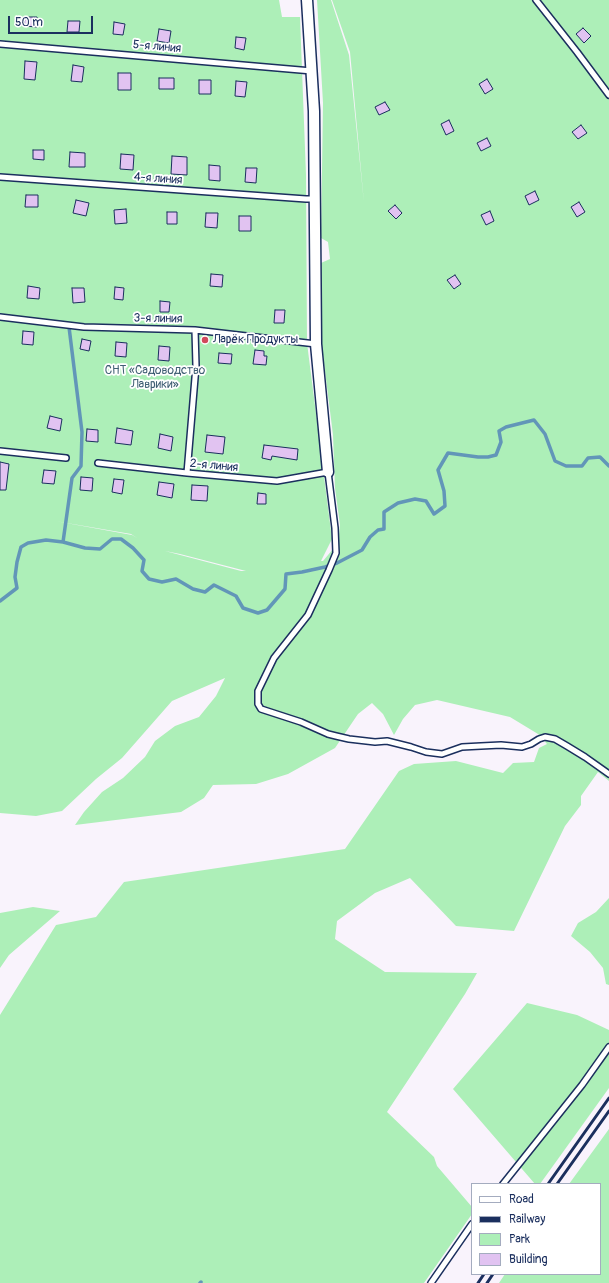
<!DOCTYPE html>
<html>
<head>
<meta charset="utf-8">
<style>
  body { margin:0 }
  #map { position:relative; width:609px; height:1283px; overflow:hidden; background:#f9f3fc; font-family:Pangolin,sans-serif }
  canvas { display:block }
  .legend { position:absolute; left:471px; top:1183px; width:130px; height:92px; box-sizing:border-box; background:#fff; border:1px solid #a4acbf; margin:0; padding:5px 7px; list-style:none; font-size:12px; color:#1b2f5e }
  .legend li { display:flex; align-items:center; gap:8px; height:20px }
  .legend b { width:20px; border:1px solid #a4acbf }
  .scale { position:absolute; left:8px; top:16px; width:85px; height:18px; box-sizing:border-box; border:2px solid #1b2f5e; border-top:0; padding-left:5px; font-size:12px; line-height:14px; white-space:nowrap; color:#1b2f5e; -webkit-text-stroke:3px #fff; paint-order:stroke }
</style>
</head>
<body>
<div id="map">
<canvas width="609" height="1283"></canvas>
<ul class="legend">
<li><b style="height:5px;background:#fff"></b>Road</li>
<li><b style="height:5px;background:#1b2f5e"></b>Railway</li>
<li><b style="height:11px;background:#adefb8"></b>Park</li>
<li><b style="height:11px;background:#e1c3f1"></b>Building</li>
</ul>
<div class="scale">50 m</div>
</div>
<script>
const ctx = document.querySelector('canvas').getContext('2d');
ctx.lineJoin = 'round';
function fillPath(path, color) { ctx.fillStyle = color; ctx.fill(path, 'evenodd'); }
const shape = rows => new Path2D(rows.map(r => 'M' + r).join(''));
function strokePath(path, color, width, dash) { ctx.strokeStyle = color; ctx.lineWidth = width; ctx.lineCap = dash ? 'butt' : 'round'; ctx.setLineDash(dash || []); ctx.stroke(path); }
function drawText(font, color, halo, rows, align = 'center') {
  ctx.font = font + ' Pangolin,sans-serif'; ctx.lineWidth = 3.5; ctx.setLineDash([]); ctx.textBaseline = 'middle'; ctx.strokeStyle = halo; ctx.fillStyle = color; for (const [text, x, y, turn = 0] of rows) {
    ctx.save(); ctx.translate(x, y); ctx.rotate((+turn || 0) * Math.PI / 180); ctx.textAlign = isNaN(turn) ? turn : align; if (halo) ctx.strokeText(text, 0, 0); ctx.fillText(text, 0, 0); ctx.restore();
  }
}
fillPath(shape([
  [0,0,279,0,282,17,300,17,306,175,307,343,332,539,321,561,323,561,338,543,340,525,335,488,333,435,322,347,321,263,330,259,328,242,321,238,323,103,317,0,331,0,349,55,364,203,350,52,332,0,609,0,609,781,598,772,581,796,581,805,565,826,514,931,456,926,410,878,375,893,337,921,335,939,385,972,477,973,465,994,387,1112,434,1157,437,1166,472,1207,472,1214,424,1283,0,1283,0,1015,56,925,96,917,124,882,345,849,399,771,414,764,456,761,503,773,513,763,534,762,539,748,547,744,538,734,510,717,437,700,415,705,403,719,394,735,383,714,372,703,358,714,335,748,288,774,256,784,213,785,204,798,181,812,75,825,84,812,102,792,123,778,145,757,155,741,175,726,199,717,216,696,225,678,172,701,122,758,96,779,62,811,36,816,0,813],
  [55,521,131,534,137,538,132,535],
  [165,551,180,554,246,571,241,571],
  [609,898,609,985,606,984,603,968,590,952,571,936,578,923,596,912],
  [33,907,60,911,9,955,0,968,0,913],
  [527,1003,577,1015,609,1030,609,1088,540,1184,535,1184,453,1089],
  [609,1129,609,1283,499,1283,505,1274,600,1274,600,1184,569,1184]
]), '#adefb8');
strokePath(shape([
  [63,542,72,478,81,466,82,432,69,327],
  [0,601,17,588,15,577,17,562,21,547,28,543,46,540,63,542,85,548,100,549,112,539,121,539,133,548,144,560,142,571,149,579,162,582,176,579,193,589,205,592,214,585,236,596,243,608,258,613,267,610,285,589,286,574,302,572,325,567,337,563,362,550,370,537,378,530,384,529,384,512,398,503,415,499,426,501,434,514,445,506,444,491,438,470,448,453,478,457,488,457,496,455,501,442,499,431,506,427,534,420,545,434,555,461,566,466,582,466,588,458,600,457,609,466],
  [200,1283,201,1282]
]), '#6296b8', 3.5);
const building = shape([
  [25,17,37,17,37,27,24,26,25,17],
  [68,21,80,21,79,32,67,32,68,21],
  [114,22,125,24,123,35,113,34,114,22],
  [583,28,591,36,584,43,576,34,583,28],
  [159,29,171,31,169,43,157,41,159,29],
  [236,37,246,38,244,50,235,48,236,37],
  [25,61,37,62,35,80,24,79,25,61],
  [73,65,84,67,82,82,71,81,73,65],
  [118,73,131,73,131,90,118,90,118,73],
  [159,78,174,78,174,89,159,89,159,78],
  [487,79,493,89,485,94,479,84,487,79],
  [199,80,211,80,211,94,199,94,199,80],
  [236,81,247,82,245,97,235,96,236,81],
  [385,102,390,110,379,115,375,107,385,102],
  [449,120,454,131,446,135,441,124,449,120],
  [581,125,587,133,578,139,572,132,581,125],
  [487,138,491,146,481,151,477,143,487,138],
  [33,150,44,150,44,160,33,159,33,150],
  [70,152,85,153,85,167,69,167,70,152],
  [121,154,134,155,133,170,120,169,121,154],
  [172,156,187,157,187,175,171,174,172,156],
  [209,165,220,166,220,181,209,180,209,165],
  [246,168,257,168,256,183,245,182,246,168],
  [535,191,539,200,529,205,525,196,535,191],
  [26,195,38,195,38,207,25,207,26,195],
  [76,200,89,203,86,216,73,213,76,200],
  [579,202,585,212,577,217,571,207,579,202],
  [395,205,402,213,396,219,388,211,395,205],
  [126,209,127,223,115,224,114,210,126,209],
  [490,211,494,221,486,225,481,215,490,211],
  [167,212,177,212,177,224,167,224,167,212],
  [206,213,218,213,217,228,205,227,206,213],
  [239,216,251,216,251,231,239,231,239,216],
  [211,274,223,275,222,287,210,286,211,274],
  [455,275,461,284,454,289,447,280,455,275],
  [28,286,40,288,39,299,27,298,28,286],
  [115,287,124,288,123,300,114,299,115,287],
  [72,288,84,288,85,302,73,303,72,288],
  [160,301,170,302,169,312,160,312,160,301],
  [275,310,285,310,284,323,274,323,275,310],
  [23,331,34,332,33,345,22,344,23,331],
  [82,339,91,341,89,351,80,349,82,339],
  [116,342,127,343,126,357,115,356,116,342],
  [159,346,170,347,169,361,158,360,159,346],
  [255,350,264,351,264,356,267,356,266,365,253,364,255,350],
  [219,353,232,354,231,364,218,363,219,353],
  [50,416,62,419,60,431,47,428,50,416],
  [117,428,133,431,131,445,115,443,117,428],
  [87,429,98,430,98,442,86,441,87,429],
  [160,434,173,437,171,451,158,448,160,434],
  [207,435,225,437,223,454,205,452,207,435],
  [264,445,298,449,297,460,272,456,271,460,262,458,264,445],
  [0,462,9,464,6,490,0,490,0,462],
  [44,470,56,471,54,484,42,483,44,470],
  [81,477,93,478,92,491,80,490,81,477],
  [114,479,124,480,122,494,112,492,114,479],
  [159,482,174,484,172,498,157,495,159,482],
  [192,485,208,486,207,501,191,500,192,485],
  [258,493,266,494,266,504,257,504,258,493]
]);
fillPath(building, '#e1c3f1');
strokePath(building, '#1b2f5e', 1);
const lane = shape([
  [536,0,577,52,609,95],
  [0,44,312,71],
  [0,177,306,199,315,199],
  [0,317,84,327,195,330,316,344],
  [0,451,66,458],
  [98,463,187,473,277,481,328,472,335,528,336,553,329,570,308,615,274,658,258,691,258,704,261,709,301,722,328,734,336,736,349,739,375,742,387,741,411,747,426,752,442,754,462,747,481,746,501,745,522,747,531,744,539,739,545,737,555,739,567,746,585,757,609,774],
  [187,473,196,366,195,330],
  [503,1184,582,1085,609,1047],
  [431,1283,472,1224]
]);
const street = shape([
  [307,0,314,111,316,344,328,472]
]);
strokePath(lane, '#1b2f5e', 8);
strokePath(street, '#1b2f5e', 13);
strokePath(lane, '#fff', 5);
strokePath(street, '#fff', 10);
strokePath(shape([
  [548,1184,609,1098],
  [557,1184,609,1111],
  [478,1283,484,1274],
  [487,1283,493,1274]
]), '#1b2f5e', 3);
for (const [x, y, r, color] of [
  [205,340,4,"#d1495b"]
]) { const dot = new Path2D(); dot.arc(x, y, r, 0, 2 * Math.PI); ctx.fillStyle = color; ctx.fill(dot); strokePath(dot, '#fff', 1.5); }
drawText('12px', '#1b2f5e', '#fff', [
  ["5-я линия",157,47,5],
  ["4-я линия",158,179,4],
  ["3-я линия",158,319,1],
  ["2-я линия",214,466,5]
]);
drawText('12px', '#1b2f5e', '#fff', [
  ["Ларёк Продукты",213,340]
], 'left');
drawText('12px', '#405f74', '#fff', [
  ["СНТ «Садоводство",155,371],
  ["Лаврики»",155,385]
]);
</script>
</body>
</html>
